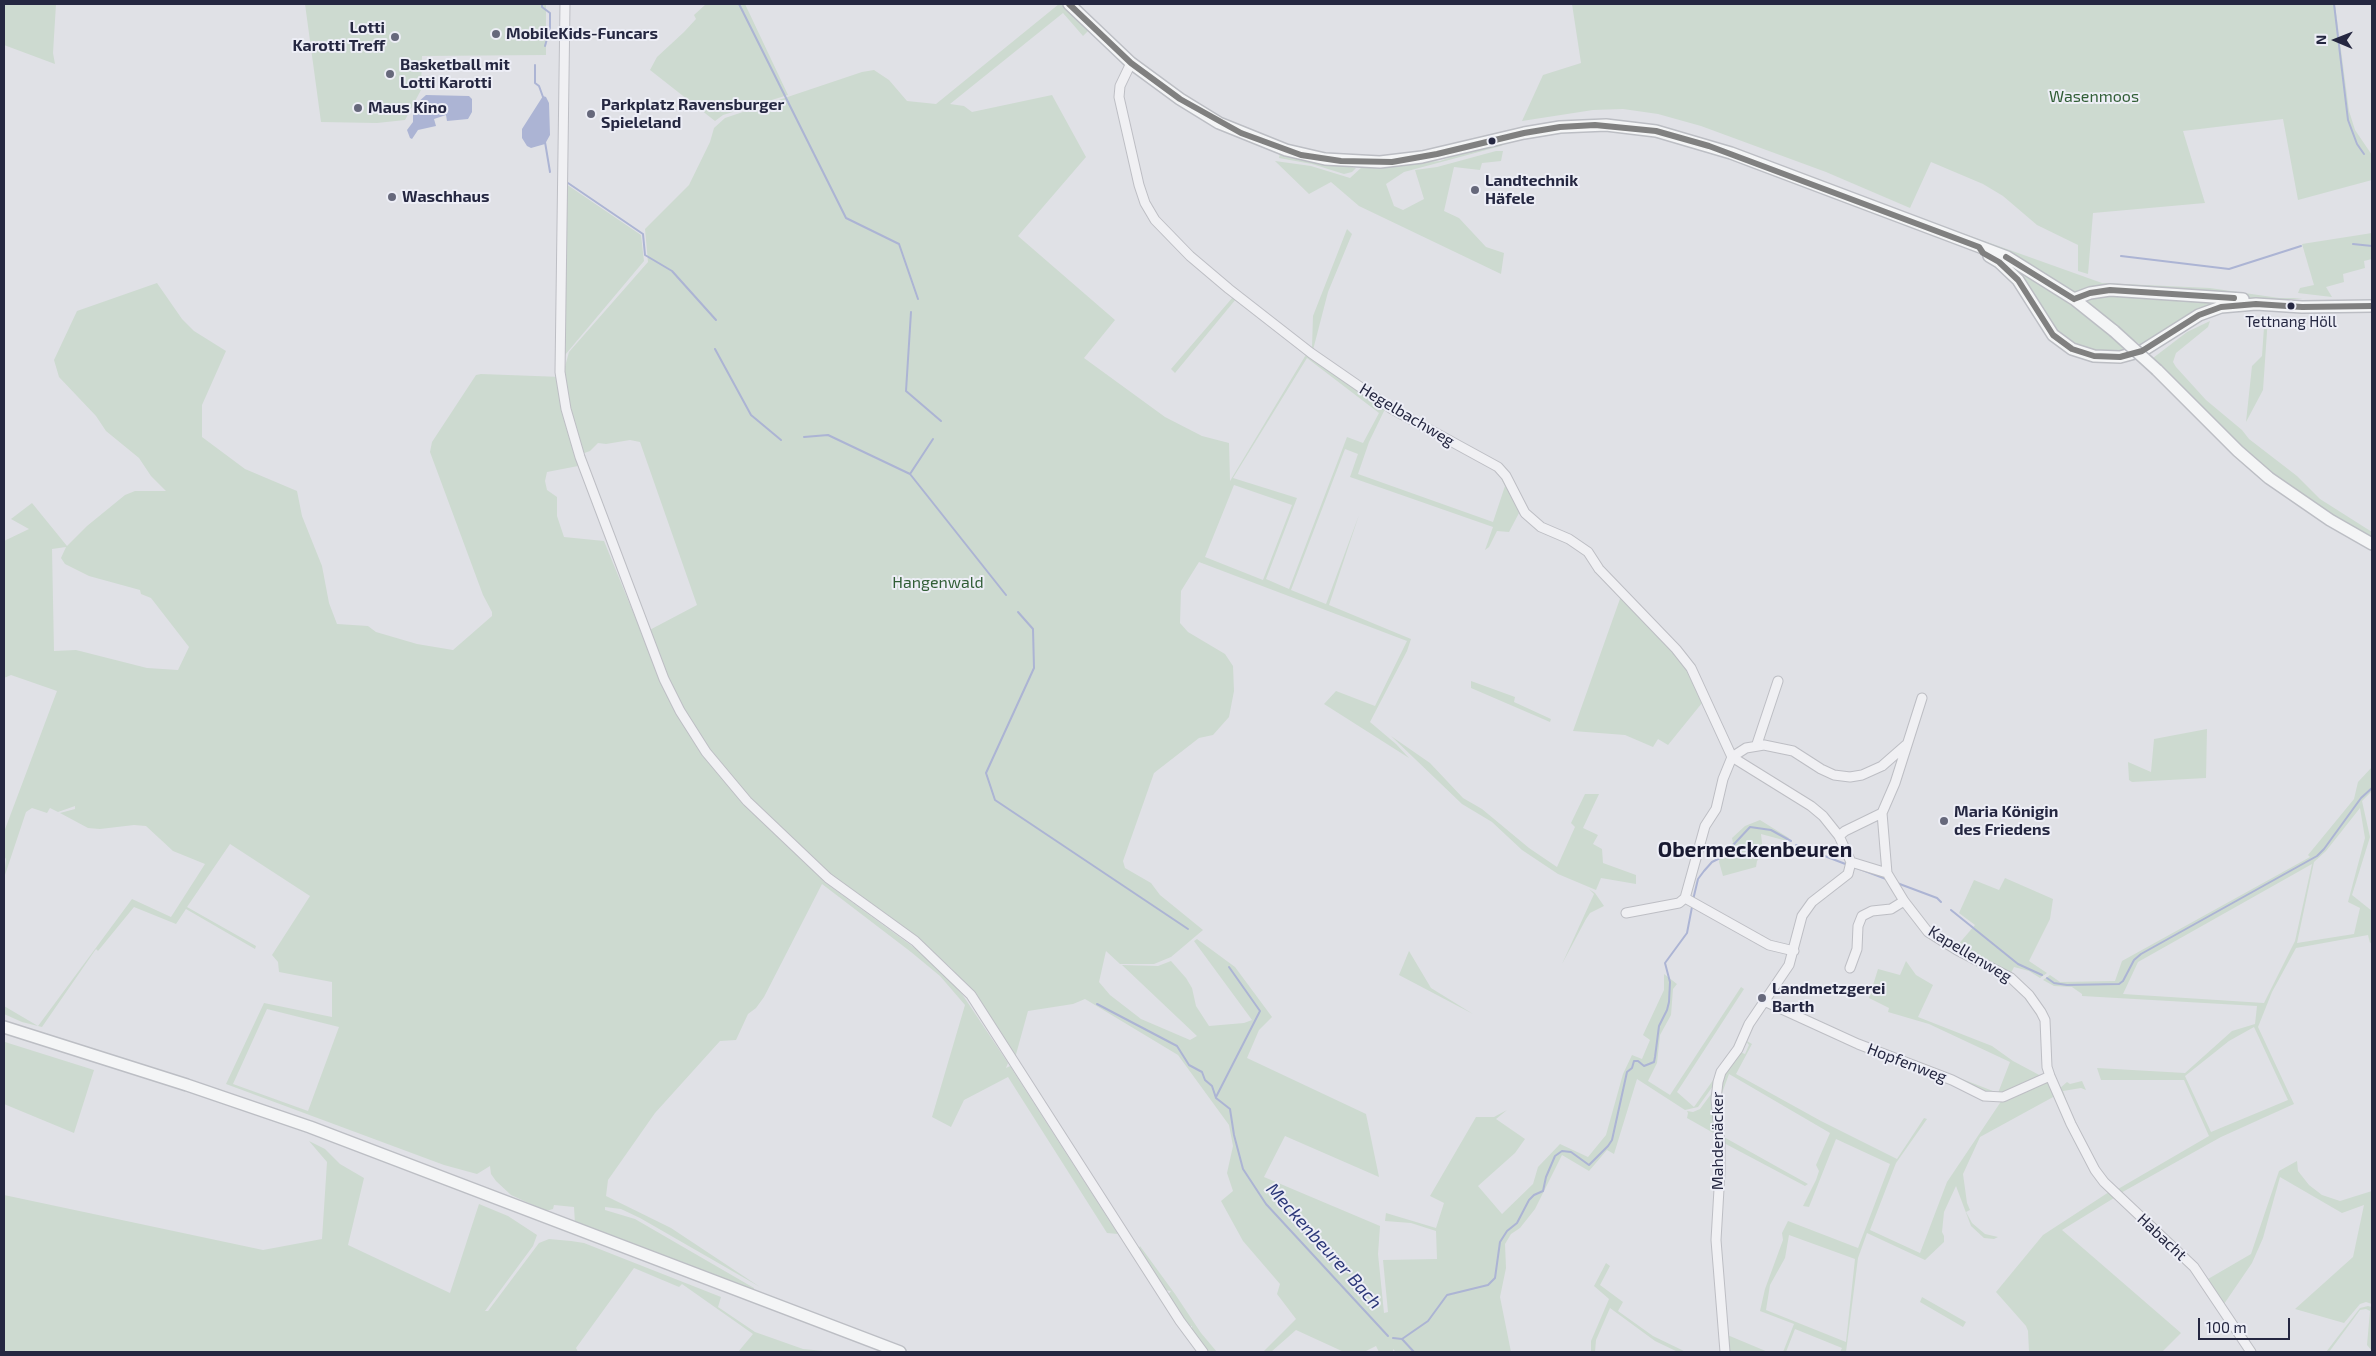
<!DOCTYPE html>
<html>
<head>
<meta charset="utf-8">
<style>
  body { margin:0 }
  #map { position:relative; width:2376px; height:1356px; overflow:hidden; background:#e0e1e6; font-family:"Exo 2",sans-serif }
  canvas { display:block }
  .frame { position:absolute; inset:0; border:5px solid #252741; pointer-events:none }
  .north { position:absolute; left:2311px; top:15px; width:50px; height:50px; -webkit-text-stroke:4px #edeef6; paint-order:stroke; rotate:271deg; font-size:14px; font-weight:700; line-height:20px; text-align:center; color:#252741 }
  .north::after { content:''; display:block; margin:auto; width:18px; height:22px; background:#252741; clip-path:polygon(50% 0,100% 100%,50% 72%,0 100%) }
  .scale { position:absolute; left:2198px; top:1318px; width:92px; height:22px; box-sizing:border-box; border:2px solid #252741; border-top:0; padding-left:6px; font-size:15px; line-height:18px; white-space:nowrap; color:#252741; -webkit-text-stroke:4px #edeef6; paint-order:stroke }
</style>
</head>
<body>
<div id="map">
<canvas width="2376" height="1356"></canvas>
<div class="frame"></div>
<div class="north">N</div>
<div class="scale">100 m</div>
</div>
<script>
const ctx = document.querySelector('canvas').getContext('2d');
ctx.lineJoin = 'round';
function fillPath(path, color) { ctx.fillStyle = color; ctx.fill(path, 'evenodd'); }
const shape = rows => new Path2D(rows.map(r => 'M' + r).join(''));
function strokePath(path, color, width, dash) { ctx.strokeStyle = color; ctx.lineWidth = width; ctx.lineCap = dash ? 'butt' : 'round'; ctx.setLineDash(dash || []); ctx.stroke(path); }
function drawText(font, color, halo, rows, align = 'center') {
  ctx.font = font + ' "Exo 2",sans-serif'; ctx.lineWidth = 4; ctx.setLineDash([]); ctx.textBaseline = 'middle'; ctx.strokeStyle = halo; ctx.fillStyle = color; for (const [text, x, y, turn = 0] of rows) {
    ctx.save(); ctx.translate(x, y); ctx.rotate((+turn || 0) * Math.PI / 180); ctx.textAlign = isNaN(turn) ? turn : align; if (halo) ctx.strokeText(text, 0, 0); ctx.fillText(text, 0, 0); ctx.restore();
  }
}
fillPath(shape([
  [4,4,56,4,53,53,55,64,4,45],
  [305,4,546,4,546,55,422,56,421,90,405,120,377,123,321,122],
  [706,4,745,4,788,95,723,115,715,121,650,70,657,57,684,32,696,19,694,15],
  [1059,4,1063,4,1089,30,1083,36,1063,13,950,104,964,106,972,112,1052,95,1086,157,1018,236,1115,320,1084,358,1165,417,1202,436,1229,443,1230,481,1307,353,1385,409,1369,442,1358,474,1493,522,1505,486,1496,469,1505,479,1519,513,1509,532,1497,531,1489,547,1485,550,1493,527,1350,477,1358,454,1345,449,1291,590,1326,604,1359,515,1329,605,1411,639,1407,651,1370,722,1396,744,1409,758,1324,704,1336,691,1375,706,1407,641,1199,562,1181,591,1180,623,1188,632,1225,654,1233,666,1234,691,1229,717,1213,735,1199,738,1154,773,1123,861,1125,868,1151,883,1160,895,1203,930,1171,957,1154,964,1120,964,1106,951,1099,982,1110,995,1141,1019,1190,1040,1197,1036,1122,965,1158,966,1171,961,1186,978,1192,988,1196,1006,1209,1026,1244,1023,1252,1020,1194,941,1197,939,1235,967,1272,1017,1259,1030,1247,1058,1366,1114,1379,1177,1285,1136,1264,1177,1380,1226,1378,1254,1384,1313,1388,1312,1383,1260,1437,1259,1436,1231,1411,1223,1385,1221,1386,1213,1436,1228,1444,1203,1430,1196,1476,1117,1494,1117,1507,1110,1496,1119,1525,1139,1515,1153,1478,1186,1502,1214,1533,1184,1538,1167,1560,1144,1588,1157,1606,1135,1623,1074,1632,1055,1642,1059,1650,1040,1643,1035,1664,990,1664,974,1677,984,1673,989,1671,1015,1660,1035,1657,1063,1648,1081,1670,1095,1741,987,1744,989,1677,1092,1694,1107,1716,1076,1713,1086,1698,1107,1685,1110,1637,1079,1614,1154,1607,1150,1589,1171,1562,1155,1535,1209,1520,1228,1511,1234,1505,1244,1506,1268,1500,1297,1511,1352,1396,1352,1393,1349,1393,1352,1379,1352,1376,1346,1364,1352,1344,1352,1296,1330,1271,1352,1263,1352,1296,1319,1277,1294,1280,1284,1243,1241,1221,1201,1233,1191,1227,1173,1233,1146,1229,1125,1178,1055,1085,999,1073,1004,1028,1011,1015,1058,951,968,919,941,827,873,823,881,916,949,937,967,962,994,1008,1063,1006,1068,1010,1066,1118,1234,1107,1233,1008,1077,964,1100,951,1127,932,1117,965,1005,940,976,911,952,822,884,764,997,756,1008,748,1014,736,1040,720,1041,655,1113,608,1180,606,1196,671,1228,760,1287,640,1218,621,1209,605,1207,605,1210,635,1219,754,1288,753,1292,575,1224,574,1207,554,1205,553,1209,546,1211,511,1195,496,1181,491,1174,490,1166,477,1174,444,1165,226,1084,264,1003,332,1017,332,982,279,972,278,962,272,955,310,896,230,844,187,907,256,946,255,949,186,909,176,924,134,907,98,951,96,949,42,1027,22,1022,4,1014,4,1006,38,1026,132,899,171,917,205,864,173,851,146,826,134,825,100,829,88,828,60,813,75,809,75,806,58,812,50,808,47,813,32,808,26,812,4,878,6,859,4,856,4,832,57,691,11,675,4,678,4,541,29,529,11,519,32,503,67,546,87,526,125,495,135,491,166,491,151,476,139,458,106,431,96,416,59,377,54,360,77,311,157,283,182,319,194,331,226,351,202,405,202,437,245,469,297,491,302,516,322,566,329,603,337,624,368,626,376,632,417,644,453,650,492,616,492,612,483,595,430,452,432,442,476,375,481,374,562,377,569,352,648,262,645,229,689,185,710,142,714,128,725,118,862,72,874,70,889,80,907,101,936,104],
  [1307,358,1379,413,1363,443,1347,437,1289,589,1266,579,1297,498,1233,478],
  [630,440,640,442,697,605,642,634,604,541,564,537,557,516,557,497,547,490,545,481,547,472,578,466,576,456,590,451,598,443,606,444],
  [1234,485,1292,505,1263,580,1205,557],
  [66,547,61,558,65,564,89,576,140,590,141,594,151,598,189,647,178,670,147,668,76,650,54,651,52,549],
  [267,1009,339,1027,308,1111,233,1084],
  [1572,4,2335,4,2349,111,2355,130,2372,155,2372,180,2298,200,2283,119,2183,131,2205,203,2093,213,2088,274,2078,271,2078,245,2037,225,2003,196,1983,184,1931,162,1910,208,1826,172,1701,126,1658,114,1623,109,1593,110,1522,121,1543,75,1581,63],
  [1500,144,1502,145,1501,146,1404,172,1386,184,1394,206,1403,210,1424,199,1415,170,1437,167,1496,151,1503,151,1501,161,1482,163,1480,170,1454,167,1444,211,1459,218,1486,247,1504,253,1501,274,1359,206,1331,182,1309,194,1275,161,1311,166,1350,178,1362,167,1440,161,1468,151],
  [1280,152,1321,163,1356,168,1352,172,1344,174,1312,164,1279,158],
  [566,184,641,235,644,261,565,355],
  [1906,213,2102,283,2210,288,2279,298,2303,298,2276,301,2207,293,2074,293],
  [1347,229,1352,234,1328,292,1313,350,1312,347,1313,316],
  [2372,233,2372,259,2364,261,2365,268,2343,274,2344,282,2326,287,2332,297,2298,293,2300,288,2314,285,2302,244],
  [2005,261,2075,305,2128,352,2116,355,2080,349,2053,331],
  [2094,294,2224,300,2143,347,2081,299],
  [1233,297,1236,299,1175,373,1171,369],
  [2268,317,2263,390,2246,422,2252,366,2262,356,2264,327,2259,318],
  [2210,321,2208,327,2176,353,2173,362,2176,367,2206,400,2242,430,2249,439,2297,476,2320,499,2372,532,2372,540,2317,507,2260,465,2224,432,2153,358,2187,332],
  [1621,596,1682,660,1692,678,1702,703,1668,745,1658,739,1653,747,1625,735,1573,731],
  [1471,681,1515,697,1514,702,1551,719,1550,722,1471,688],
  [2207,729,2206,778,2132,782,2129,780,2128,762,2151,772,2154,739],
  [1391,736,1430,763,1463,798,1482,809,1529,848,1557,867,1575,827,1571,823,1585,794,1599,794,1583,828,1598,835,1593,844,1602,849,1603,863,1636,875,1636,884,1601,878,1596,890,1558,874,1522,850,1492,822,1462,804],
  [2372,767,2372,791,2362,801,2370,837,2352,895,2372,911,2372,942,2370,943,2368,935,2296,948,2272,992,2258,1027,2294,1104,2221,1137,2119,1194,2095,1166,2061,1098,2059,1089,2067,1082,2070,1084,2082,1081,2086,1090,2081,1088,2063,1091,2073,1119,2098,1169,2118,1189,2209,1136,2184,1080,2101,1080,2097,1068,2185,1073,2232,1031,2255,1024,2257,1006,2082,996,2082,994,2072,987,2054,986,2043,980,2050,975,2060,982,2115,981,2122,961,2310,857,2308,855,2354,799,2358,782],
  [2360,808,2365,838,2348,902,2360,908,2354,934,2297,943,2314,862,2326,851],
  [2312,864,2295,941,2264,1003,2123,994,2138,962],
  [2254,1027,2288,1100,2211,1132,2185,1076,2229,1041],
  [1760,820,1789,838,1787,841,1761,834,1763,853,1757,861,1756,867,1723,876,1719,862,1721,853,1733,843,1732,838,1745,826],
  [2005,878,2053,899,2050,919,2029,961,2047,973,2040,978,2029,971,2014,967,2010,975,1956,947,1975,925,1959,913,1974,880,1999,890],
  [1589,889,1595,893,1604,906,1590,913,1586,919,1562,964,1594,894],
  [1409,951,1431,988,1473,1014,1399,975],
  [1906,961,1916,975,1933,985,1918,1017,1992,1046,2013,1061,2043,1077,1993,1097,1877,1048,1921,1063,1998,1093,2010,1062,1929,1024,1888,1012,1889,1008,1869,998,1878,969,1900,975],
  [1745,1040,1752,1044,1736,1074,1821,1121,1897,1159,1924,1118,1927,1119,1896,1163,1870,1230,1920,1253,1947,1182,2002,1100,2048,1081,2055,1096,1980,1137,1963,1174,1967,1203,1970,1210,1966,1212,1972,1223,1985,1234,1998,1237,1994,1239,1984,1238,1971,1226,1956,1186,1944,1212,1942,1232,1944,1236,1944,1242,1925,1260,1867,1233,1858,1258,1846,1352,1840,1352,1842,1348,1795,1329,1786,1352,1783,1352,1794,1324,1760,1311,1765,1289,1783,1240,1782,1233,1788,1221,1858,1248,1890,1164,1836,1139,1809,1207,1803,1206,1816,1180,1819,1171,1816,1165,1830,1133,1729,1074,1721,1096,1721,1109,1718,1095,1724,1075,1740,1052,1745,1054,1749,1045],
  [1789,1235,1855,1259,1846,1342,1766,1310,1770,1285,1785,1258],
  [5,1042,94,1070,74,1133,4,1104],
  [1714,1090,1717,1135,1687,1118,1688,1113,1687,1111,1693,1112,1700,1109],
  [1722,1136,1808,1184,1805,1186,1722,1142],
  [309,1141,325,1149,340,1164,364,1178,348,1245,450,1293,479,1204,508,1216,537,1235,533,1246,485,1311,488,1311,539,1243,549,1239,571,1241,584,1243,721,1297,718,1307,755,1332,803,1349,824,1351,738,1352,753,1334,682,1284,679,1287,634,1268,576,1348,578,1352,4,1352,4,1195,263,1250,322,1239,327,1162],
  [2297,1161,2298,1171,2309,1185,2322,1195,2340,1201,2372,1191,2372,1304,2366,1302,2360,1304,2344,1323,2295,1309,2353,1257,2364,1205,2342,1213,2280,1177,2263,1238,2252,1263,2224,1304,2208,1279,2251,1254,2279,1171],
  [2109,1192,2114,1198,2062,1230,2181,1333,2162,1352,2029,1352,2028,1331,2026,1326,1996,1292,2043,1235],
  [1140,1246,1175,1294,1201,1333,1217,1352,1207,1352,1192,1332,1192,1326,1187,1326,1168,1295,1171,1291,1164,1290,1139,1248],
  [1606,1263,1610,1266,1600,1285,1623,1302,1618,1311,1653,1336,1686,1352,1678,1352,1655,1341,1610,1308,1596,1340,1595,1352,1591,1352,1591,1341,1609,1299,1594,1286],
  [1922,1297,1966,1322,1963,1327,1920,1302],
  [2368,1306,2372,1307,2372,1351,2367,1345,2370,1311,2366,1309,2360,1310,2329,1352,2326,1352,2360,1308],
  [1725,1334,1768,1352,1727,1352]
]), '#cddad0');
fillPath(shape([
  [426,95,469,96,472,99,472,112,468,119,447,121,446,115,434,119,436,126,418,130,412,139,410,138,407,130,413,122,413,111,417,103],
  [543,96,546,97,549,103,550,135,545,144,531,148,527,146,522,138,522,129]
]), '#acb4d4');
strokePath(shape([
  [542,4,542,7,550,13,550,28,545,46],
  [739,4,846,218,899,244,918,299],
  [2334,4,2348,120,2357,144,2364,154],
  [535,65,535,83,539,86,543,97],
  [545,142,550,172],
  [568,183,643,234,645,255,672,271,716,320],
  [2353,244,2372,246],
  [2121,256,2229,269,2301,246],
  [911,312,906,391,941,421],
  [715,349,751,415,781,440],
  [804,437,828,435,910,474],
  [933,439,910,474,1006,595],
  [1018,612,1033,629,1034,668,986,773,995,800,1188,929],
  [1796,845,1848,865],
  [1857,868,1886,879],
  [1897,883,1937,898,1941,902],
  [1693,900,1698,879,1704,871,1712,862,1722,857,1750,827,1771,830,1791,841],
  [1951,910,2018,964,2042,975],
  [2047,978,2054,983,2067,985,2119,984,2123,981,2134,960,2141,954,2317,856,2324,849,2361,798,2372,788],
  [1097,1004,1177,1046,1189,1065,1202,1072,1205,1080,1212,1086,1216,1098,1230,1109,1234,1135,1243,1169,1266,1204,1388,1336],
  [1216,1097,1260,1011,1229,967],
  [1393,1338,1402,1339,1414,1352],
  [1402,1339,1428,1321,1447,1295,1488,1285,1495,1278,1500,1242,1507,1231,1517,1223,1529,1200,1534,1195,1543,1191,1546,1177,1555,1156,1562,1151,1571,1152,1589,1165,1608,1146,1612,1140,1627,1072,1632,1068,1634,1061,1638,1061,1644,1066,1654,1062,1655,1057,1659,1026,1667,1010,1669,1002,1670,982,1665,963,1687,933,1692,907]
]), '#acb4d4', 2);
const minor = shape([
  [565,4,560,372,566,409,580,457,664,679,680,711,706,752,747,801,828,878,915,941,971,995,1180,1321,1203,1352],
  [1131,63,1120,86,1119,97,1139,185,1145,203,1155,220,1190,256,1229,289,1311,353,1392,409,1498,467,1506,476,1525,513,1541,527,1569,539,1588,552,1599,569,1676,649,1691,668,1732,757,1746,748,1764,745,1793,751,1821,769,1834,775,1850,777,1862,775,1882,766,1906,745],
  [1922,698,1895,783,1882,813,1887,873,1904,901,1928,932,1957,950,2011,978,2029,995,2041,1012,2045,1020,2047,1067,2050,1076,2071,1124,2095,1170,2104,1182,2194,1267,2251,1352],
  [1757,744,1778,681],
  [1839,836,1845,831,1882,813],
  [1851,862,1887,873],
  [1685,898,1705,826,1716,809,1723,779,1732,757,1811,806,1823,816,1839,836,1851,862,1848,874,1812,902,1802,916,1789,965,1749,1024,1738,1049,1721,1072,1718,1082,1716,1099,1720,1143,1720,1172,1716,1240,1725,1352],
  [1685,898,1769,945,1794,951],
  [1626,913,1679,903,1685,898],
  [1850,968,1857,949,1858,926,1862,916,1872,911,1891,909,1904,901],
  [1764,1001,1858,1044,1952,1080,1984,1096,2003,1097,2050,1076]
]);
const major = shape([
  [1069,4,1131,63,1180,99,1219,123,1286,150,1325,159,1380,162,1422,157,1524,133,1560,127,1606,125,1656,131,1731,153,2007,257,2074,299,2114,331],
  [1989,256,1999,262,2018,280,2053,335,2072,349,2094,356,2120,357,2142,351,2199,315,2221,307,2256,304,2302,307,2372,306],
  [2074,299,2090,293,2110,290,2243,299],
  [2157,370,2238,451,2269,478,2330,520,2372,544],
  [4,1027,187,1085,310,1127,900,1352]
]);
strokePath(minor, '#bdbec4', 11);
strokePath(major, '#bcbec4', 14);
strokePath(minor, '#f0f0f3', 9);
strokePath(major, '#f4f5f6', 11);
const majorBridge = shape([
  [2114,331,2157,370]
]);
strokePath(majorBridge, '#bcbec4', 14, []);
strokePath(majorBridge, '#f4f5f6', 11);
strokePath(shape([
  [1069,4,1131,63,1180,99,1241,133,1301,155,1341,161,1392,162,1437,154,1524,133,1560,127,1595,125,1656,131,1709,146,1979,247,1983,253,1999,262,2018,280,2053,335,2072,349,2094,356,2120,357,2142,351,2199,315,2221,307,2256,304,2302,307,2372,306],
  [2006,257,2074,299],
  [2074,299,2090,293,2110,290,2234,298]
]), '#808080', 6);
for (const [x, y, r, color] of [
  [496,34,5,"#66687b"],
  [395,37,5,"#66687b"],
  [390,74,5,"#66687b"],
  [358,108,5,"#66687b"],
  [591,114,5,"#66687b"],
  [1492,141,4.5,"#252741"],
  [1475,190,5,"#66687b"],
  [392,197,5,"#66687b"],
  [2291,306,4.5,"#252741"],
  [1944,821,5,"#66687b"],
  [1762,998,5,"#66687b"]
]) { const dot = new Path2D(); dot.arc(x, y, r, 0, 2 * Math.PI); ctx.fillStyle = color; ctx.fill(dot); strokePath(dot, '#edeef6', 2); }
drawText('15px', '#252741', '#edeef6', [
  ["Tettnang Höll",2291,322]
]);
drawText('bold 16px', '#252741', '#edeef6', [
  ["Lotti",385,28,"right"],
  ["Karotti Treff",385,46,"right"],
  ["MobileKids-Funcars",506,34],
  ["Basketball mit",400,65],
  ["Lotti Karotti",400,83],
  ["Parkplatz Ravensburger",601,105],
  ["Spieleland",601,123],
  ["Maus Kino",368,108],
  ["Landtechnik",1485,181],
  ["Häfele",1485,199],
  ["Waschhaus",402,197],
  ["Maria Königin",1954,812],
  ["des Friedens",1954,830],
  ["Landmetzgerei",1772,989],
  ["Barth",1772,1007]
], 'left');
drawText('16px', '#315e36', '#edeef6', [
  ["Wasenmoos",2094,97],
  ["Hangenwald",938,583]
]);
drawText('16px', '#252741', '#edeef6', [
  ["Hegelbachweg",1407,415,31],
  ["Kapellenweg",1970,954,31],
  ["Hopfenweg",1907,1063,21],
  ["Mahdenäcker",1718,1141,-90],
  ["Habacht",2162,1237,43]
]);
drawText('italic 18px', '#2c3879', '#edeef6', [
  ["Meckenbeurer Bach",1324,1246,48]
]);
drawText('bold 21px', '#181931', '#edeef6', [
  ["Obermeckenbeuren",1755,850]
]);
</script>
</body>
</html>
